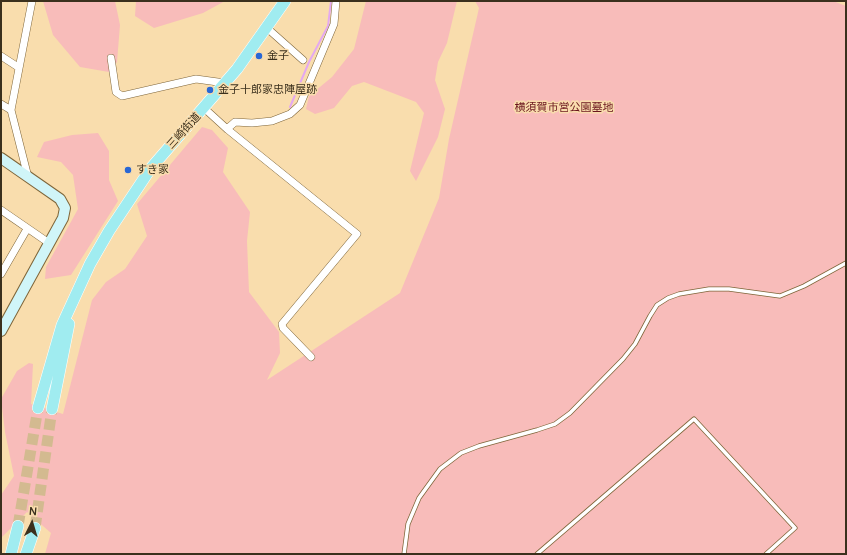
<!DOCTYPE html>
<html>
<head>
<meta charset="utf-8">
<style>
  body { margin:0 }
  #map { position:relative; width:847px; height:555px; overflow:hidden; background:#f9ddad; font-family:Manrope,sans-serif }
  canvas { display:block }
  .frame { position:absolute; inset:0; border:2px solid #3b301d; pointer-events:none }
  .north { position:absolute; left:12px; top:503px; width:40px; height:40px; -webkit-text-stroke:3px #f9ddad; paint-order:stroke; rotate:5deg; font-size:11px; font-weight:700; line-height:16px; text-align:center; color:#3b301d }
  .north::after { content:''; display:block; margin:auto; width:14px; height:18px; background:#3b301d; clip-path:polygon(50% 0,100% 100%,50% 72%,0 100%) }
</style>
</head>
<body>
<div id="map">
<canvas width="847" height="555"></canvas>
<div class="frame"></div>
<div class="north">N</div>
</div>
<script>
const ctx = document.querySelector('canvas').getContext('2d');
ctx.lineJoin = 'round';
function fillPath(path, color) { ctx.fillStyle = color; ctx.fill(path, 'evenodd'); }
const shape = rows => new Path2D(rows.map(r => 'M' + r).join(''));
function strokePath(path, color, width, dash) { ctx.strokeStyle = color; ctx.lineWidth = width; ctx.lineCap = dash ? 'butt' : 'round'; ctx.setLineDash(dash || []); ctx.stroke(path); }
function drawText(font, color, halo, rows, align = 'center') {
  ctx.font = font + ' Manrope,"Noto Sans JP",sans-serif'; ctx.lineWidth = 3; ctx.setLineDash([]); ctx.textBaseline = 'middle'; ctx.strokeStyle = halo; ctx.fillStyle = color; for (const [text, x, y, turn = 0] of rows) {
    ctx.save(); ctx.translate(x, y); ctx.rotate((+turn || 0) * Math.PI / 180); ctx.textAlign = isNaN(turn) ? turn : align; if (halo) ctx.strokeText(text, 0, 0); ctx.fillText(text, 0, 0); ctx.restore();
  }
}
fillPath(shape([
  [43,1,115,1,120,25,117,62,109,72,80,67,53,35],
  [136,1,225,1,203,13,154,28,135,16],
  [366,1,457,1,447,43,438,62,435,80,445,109,438,137,416,181,410,171,424,113,416,102,364,82,352,86,334,108,315,114,306,109,309,96,332,77,354,49],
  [475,1,833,1,846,6,846,554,45,554,51,533,27,512,1,538,1,495,14,476,5,432,1,399,17,371,29,363,33,364,31,404,63,414,92,300,106,282,125,269,147,236,137,204,202,127,212,130,228,148,223,172,250,212,247,241,249,292,279,332,280,353,267,380,400,293,439,198,449,139,479,8],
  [98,133,109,151,109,180,118,201,71,275,45,279,46,267,78,209,73,175,61,162,37,157,44,142,72,135]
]), '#f8bcba');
strokePath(shape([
  [290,107,309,62,328,26,331,1]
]), '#e4a9f0', 2);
strokePath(shape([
  [18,526,38,408],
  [35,528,52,409]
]), '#d3ba90', 11, [11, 5.5]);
const lane = shape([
  [404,554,408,524,419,498,440,469,461,453,479,446,537,430,555,424,570,413,623,359,635,344,650,316,657,305,668,298,679,294,709,289,729,289,780,296,804,286,846,263],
  [537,554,694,419,795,528,766,554]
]);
const street = shape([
  [267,28,303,60],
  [1,56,18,67],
  [111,58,116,92,122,96,196,79,225,83],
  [1,104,11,110],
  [204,108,227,129,357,234,282,324,283,328,311,357],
  [227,129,235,122,252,123,272,121,290,114,300,105,334,24,336,1],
  [28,177,11,110,32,1],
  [1,210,49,243],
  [1,274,27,229]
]);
const secondary = shape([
  [1,158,60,199,65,208,63,218,1,331]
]);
const primary = shape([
  [38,408,62,325,90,264,109,231,151,168,237,69,285,1],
  [52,409,69,324],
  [11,554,18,526],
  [26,554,35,528]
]);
strokePath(lane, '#7e6539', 5);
strokePath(street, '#7e6539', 8);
strokePath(secondary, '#7e6539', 12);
strokePath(primary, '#fff', 12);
strokePath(shape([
  [1,4,3,1]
]), '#a89370', 1.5, [1, 3]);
strokePath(lane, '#fff', 3.5);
strokePath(street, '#fff', 7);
strokePath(secondary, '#d0f5f8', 10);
strokePath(primary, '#a0ecf0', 11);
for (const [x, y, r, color] of [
  [259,56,4,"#2967d4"],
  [210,90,4,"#2967d4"],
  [128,170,4,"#2967d4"]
]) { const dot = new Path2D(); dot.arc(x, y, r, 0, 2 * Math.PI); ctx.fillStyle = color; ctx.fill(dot); strokePath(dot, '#f9ddad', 1.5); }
drawText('11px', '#3b301d', '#f9ddad', [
  ["金子",267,56],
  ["金子十郎家忠陣屋跡",218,90],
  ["すき家",136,170]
], 'left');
drawText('11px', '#6a151e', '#f9ddad', [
  ["横須賀市営公園墓地",564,108]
]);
drawText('11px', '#3b301d', '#f9ddad', [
  ["三崎街道",184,131,-48]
]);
</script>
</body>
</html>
